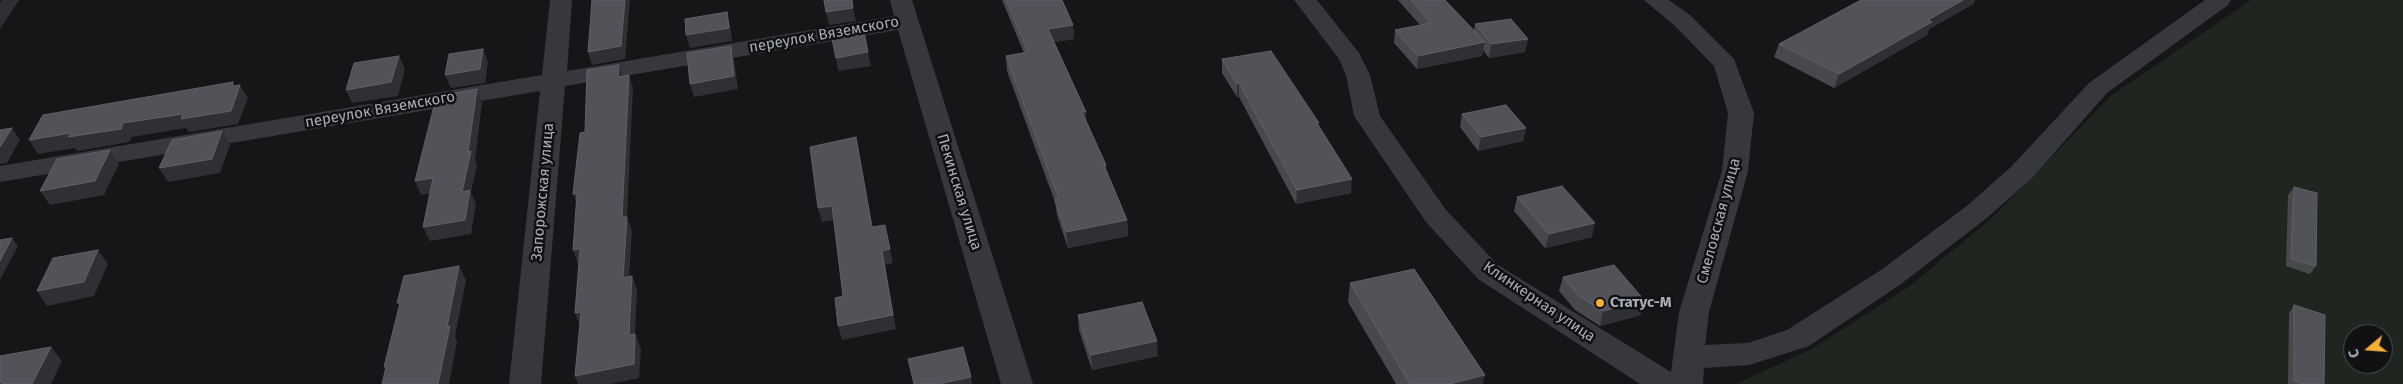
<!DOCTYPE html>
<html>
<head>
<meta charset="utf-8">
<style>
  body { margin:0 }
  #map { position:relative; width:2403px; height:384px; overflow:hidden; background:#161618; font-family:"Fira Sans",sans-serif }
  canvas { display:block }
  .north { position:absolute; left:2343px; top:324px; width:50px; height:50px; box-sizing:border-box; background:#111113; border:1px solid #4d4f55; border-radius:50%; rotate:252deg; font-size:14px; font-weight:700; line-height:20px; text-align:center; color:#a8adb8 }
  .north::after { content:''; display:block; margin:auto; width:18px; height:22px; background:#f2b134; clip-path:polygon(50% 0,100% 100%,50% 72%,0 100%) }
</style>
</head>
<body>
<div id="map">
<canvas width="2403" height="384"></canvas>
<div class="north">С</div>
</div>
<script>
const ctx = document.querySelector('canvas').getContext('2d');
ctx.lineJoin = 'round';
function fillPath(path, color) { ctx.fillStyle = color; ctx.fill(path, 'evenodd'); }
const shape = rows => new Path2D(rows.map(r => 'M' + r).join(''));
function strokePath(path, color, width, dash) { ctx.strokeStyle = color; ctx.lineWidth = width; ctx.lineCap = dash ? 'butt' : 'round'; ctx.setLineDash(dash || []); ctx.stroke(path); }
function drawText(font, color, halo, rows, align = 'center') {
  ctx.font = font + ' "Fira Sans",sans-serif'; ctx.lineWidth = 5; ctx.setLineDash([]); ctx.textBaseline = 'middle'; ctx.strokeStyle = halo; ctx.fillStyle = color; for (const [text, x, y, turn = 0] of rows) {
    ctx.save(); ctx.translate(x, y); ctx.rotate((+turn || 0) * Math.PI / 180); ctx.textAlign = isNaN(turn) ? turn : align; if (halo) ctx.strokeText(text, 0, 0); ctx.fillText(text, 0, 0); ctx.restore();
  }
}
fillPath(shape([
  [2251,0,2403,0,2403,384,1736,384,1810,350,1907,288,1990,220,2112,95],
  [2353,334,2383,334,2383,364,2353,364]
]), '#1e261f');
fillPath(shape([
  [550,0,572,0,567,71,894,16,890,0,912,0,1033,384,1001,384,898,30,565,86,541,384,509,384,540,91,0,182,0,166,542,75,550,0],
  [1294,0,1317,0,1359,53,1370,75,1380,116,1446,210,1498,265,1671,372,1679,312,1722,171,1728,113,1714,66,1675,26,1644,0,1669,0,1691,16,1734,59,1754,113,1748,171,1709,312,1705,345,1748,343,1787,330,1881,270,1968,205,2012,166,2089,83,2205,0,2231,0,2228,5,2107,93,2032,178,1988,217,1901,284,1809,346,1749,365,1704,368,1703,384,1640,384,1478,279,1426,222,1354,116,1346,75,1339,59,1294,0]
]), '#37383d');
fillPath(shape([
  [1002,0,1062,0,1073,25,1074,39,1054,42,1086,112,1086,121,1106,165,1106,172,1127,220,1128,236,1068,248,1057,215,1055,202,1007,71,1006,56,1024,53],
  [1398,0,1445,0,1474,31,1475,24,1528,39,1525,52,1489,58,1483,50,1482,56,1417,69,1394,43,1395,30,1420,25],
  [1861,0,1975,0,1973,4,1929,29,1927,35,1834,88,1774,57,1779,44],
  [1222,59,1319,127,1351,193,1296,204,1239,97,1237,97,1222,73],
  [1462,114,1526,128,1523,141,1478,151,1460,127],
  [2294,187,2316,266,2310,274,2286,266,2288,195],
  [1517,197,1592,237,1545,248,1514,211],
  [1563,277,1641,315,1600,326,1575,310,1559,291],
  [1350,283,1483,384,1396,384,1348,302],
  [2294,305,2324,384,2288,384,2289,313],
  [1078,315,1158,356,1092,370,1079,330]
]), '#47494d');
fillPath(shape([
  [2,0,19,0,0,29,0,3],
  [625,0,630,0,625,59,592,65,588,52],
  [1963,0,1975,0,1973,4,1929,29,1927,35,1834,88,1839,74,1928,20],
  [853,8,856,21,829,25,826,12],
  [727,12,730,25,732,41,690,48,686,35],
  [1073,25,1074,39,1049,43,1048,29],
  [1528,39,1525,52,1489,58,1491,44],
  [1485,42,1482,56,1417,69,1418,56],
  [731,46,734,59,738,89,694,97,690,84],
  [483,49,488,62,485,83,451,88,445,75],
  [868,52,871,66,838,71,836,58],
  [399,56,405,69,398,96,352,103,346,90],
  [619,65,624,78,618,77],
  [629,75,633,88,627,218,632,231,628,292,623,278,622,217],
  [233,82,238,91,240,85,248,98,238,124,189,132,186,128,132,137,129,142,78,151,75,148,38,154,29,140,232,86],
  [1239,83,1239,97,1237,97,1237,84],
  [477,89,482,103,475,160,477,165,471,192,476,204,471,234,430,241,423,227,462,192],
  [1082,112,1086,112,1087,126],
  [12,128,20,140,7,163,0,164,0,147],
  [1526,128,1523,141,1478,151,1481,137],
  [222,131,230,145,220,173,168,182,159,168],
  [110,150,119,164,104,195,50,205,40,191],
  [433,178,440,192,421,195,415,181],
  [1352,179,1351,193,1296,204,1297,190],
  [573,194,577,194,578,208],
  [832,206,835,220,822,222,818,208],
  [1127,220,1128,236,1068,248,1066,232],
  [1595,223,1592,237,1545,248,1549,234],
  [12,238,18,246,1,278,0,279,0,261],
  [580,249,586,263,578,264,573,250],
  [890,249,893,263,885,265,896,329,842,340,838,326,882,251],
  [98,250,108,264,94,296,47,306,37,291],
  [459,266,466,280,455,337,457,341,449,384,438,384,447,327],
  [632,276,637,290,635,334,641,349,639,378,611,384,578,384,575,376,629,335],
  [1645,301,1641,315,1600,326,1603,311],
  [581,312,581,328,575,313],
  [1157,341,1158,356,1092,370,1091,355],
  [51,347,62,361,51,384,32,384],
  [1485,375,1483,384,1450,384],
  [971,377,972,384,939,384]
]), '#2f3033');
const building = shape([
  [592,0,625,0,621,46,588,52,592,0],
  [824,0,852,0,853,8,826,12,824,0],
  [1006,0,1062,0,1073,25,1048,29,1086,112,1082,112,1106,165,1104,165,1127,220,1066,232,1055,200,1059,199,1006,56,1028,52,1006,0],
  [1411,0,1445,0,1485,42,1418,56,1395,30,1431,23,1411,0],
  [1861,0,1963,0,1928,20,1932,22,1839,74,1779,44,1861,0],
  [727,12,729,28,686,35,685,19,727,12],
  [1511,19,1528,39,1491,44,1475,24,1511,19],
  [857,25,858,32,864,31,868,52,836,58,830,30,857,25],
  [731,46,734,76,690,84,687,53,731,46],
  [483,49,480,69,445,75,449,54,483,49],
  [1271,51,1319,123,1317,123,1352,179,1297,190,1239,83,1237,84,1222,59,1271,51],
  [399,56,391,82,346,90,354,63,399,56],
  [619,65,618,77,629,75,622,217,627,217,623,278,632,276,629,335,635,334,634,364,575,376,581,312,575,313,580,249,573,250,577,194,573,194,580,133,585,132,587,70,619,65],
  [233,82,232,86,240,85,231,111,181,119,183,114,123,123,121,129,68,137,71,133,29,140,43,115,233,82],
  [477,89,468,152,471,151,462,192,470,190,465,220,423,227,433,178,415,181,434,106,440,105,442,95,477,89],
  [1506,105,1526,128,1481,137,1462,114,1506,105],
  [12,128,0,147,0,130,12,128],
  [222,131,212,159,159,168,172,140,222,131],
  [856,137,872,227,885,225,890,249,882,251,893,315,838,326,835,298,843,296,832,206,818,208,810,147,856,137],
  [110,150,95,181,40,191,57,159,110,150],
  [1562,186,1595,223,1549,234,1517,197,1562,186],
  [2294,187,2317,193,2316,266,2291,259,2294,187],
  [12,238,0,261,0,240,12,238],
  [98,250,84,282,37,291,53,258,98,250],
  [1614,265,1645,301,1603,311,1579,296,1563,277,1614,265],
  [459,266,447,327,450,326,438,384,382,384,386,367,384,367,400,303,397,303,404,276,459,266],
  [1414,269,1485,375,1450,384,1410,384,1350,283,1414,269],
  [1142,302,1157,341,1091,355,1078,315,1142,302],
  [2294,305,2325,315,2324,384,2303,384,2294,381,2294,305],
  [51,347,32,384,2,384,3,383,0,383,0,356,51,347],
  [963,347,971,377,939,384,914,384,908,359,963,347]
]);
fillPath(building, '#525359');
strokePath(building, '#5f6168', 1);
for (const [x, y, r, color] of [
  [1600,303,5,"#f2b134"]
]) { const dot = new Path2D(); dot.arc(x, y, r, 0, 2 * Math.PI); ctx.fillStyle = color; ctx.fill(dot); strokePath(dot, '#111113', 2); }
drawText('15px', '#a8adb8', '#111113', [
  ["переулок Вяземского",824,35,-10],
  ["переулок Вяземского",380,110,-10],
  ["Запорожская улица",543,192,-85],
  ["Пекинская улица",959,192,73],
  ["Смеловская улица",1719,221,-75],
  ["Клинкерная улица",1539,302,34]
]);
drawText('bold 15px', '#a8adb8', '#111113', [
  ["Статус-М",1610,303]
], 'left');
</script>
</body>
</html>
